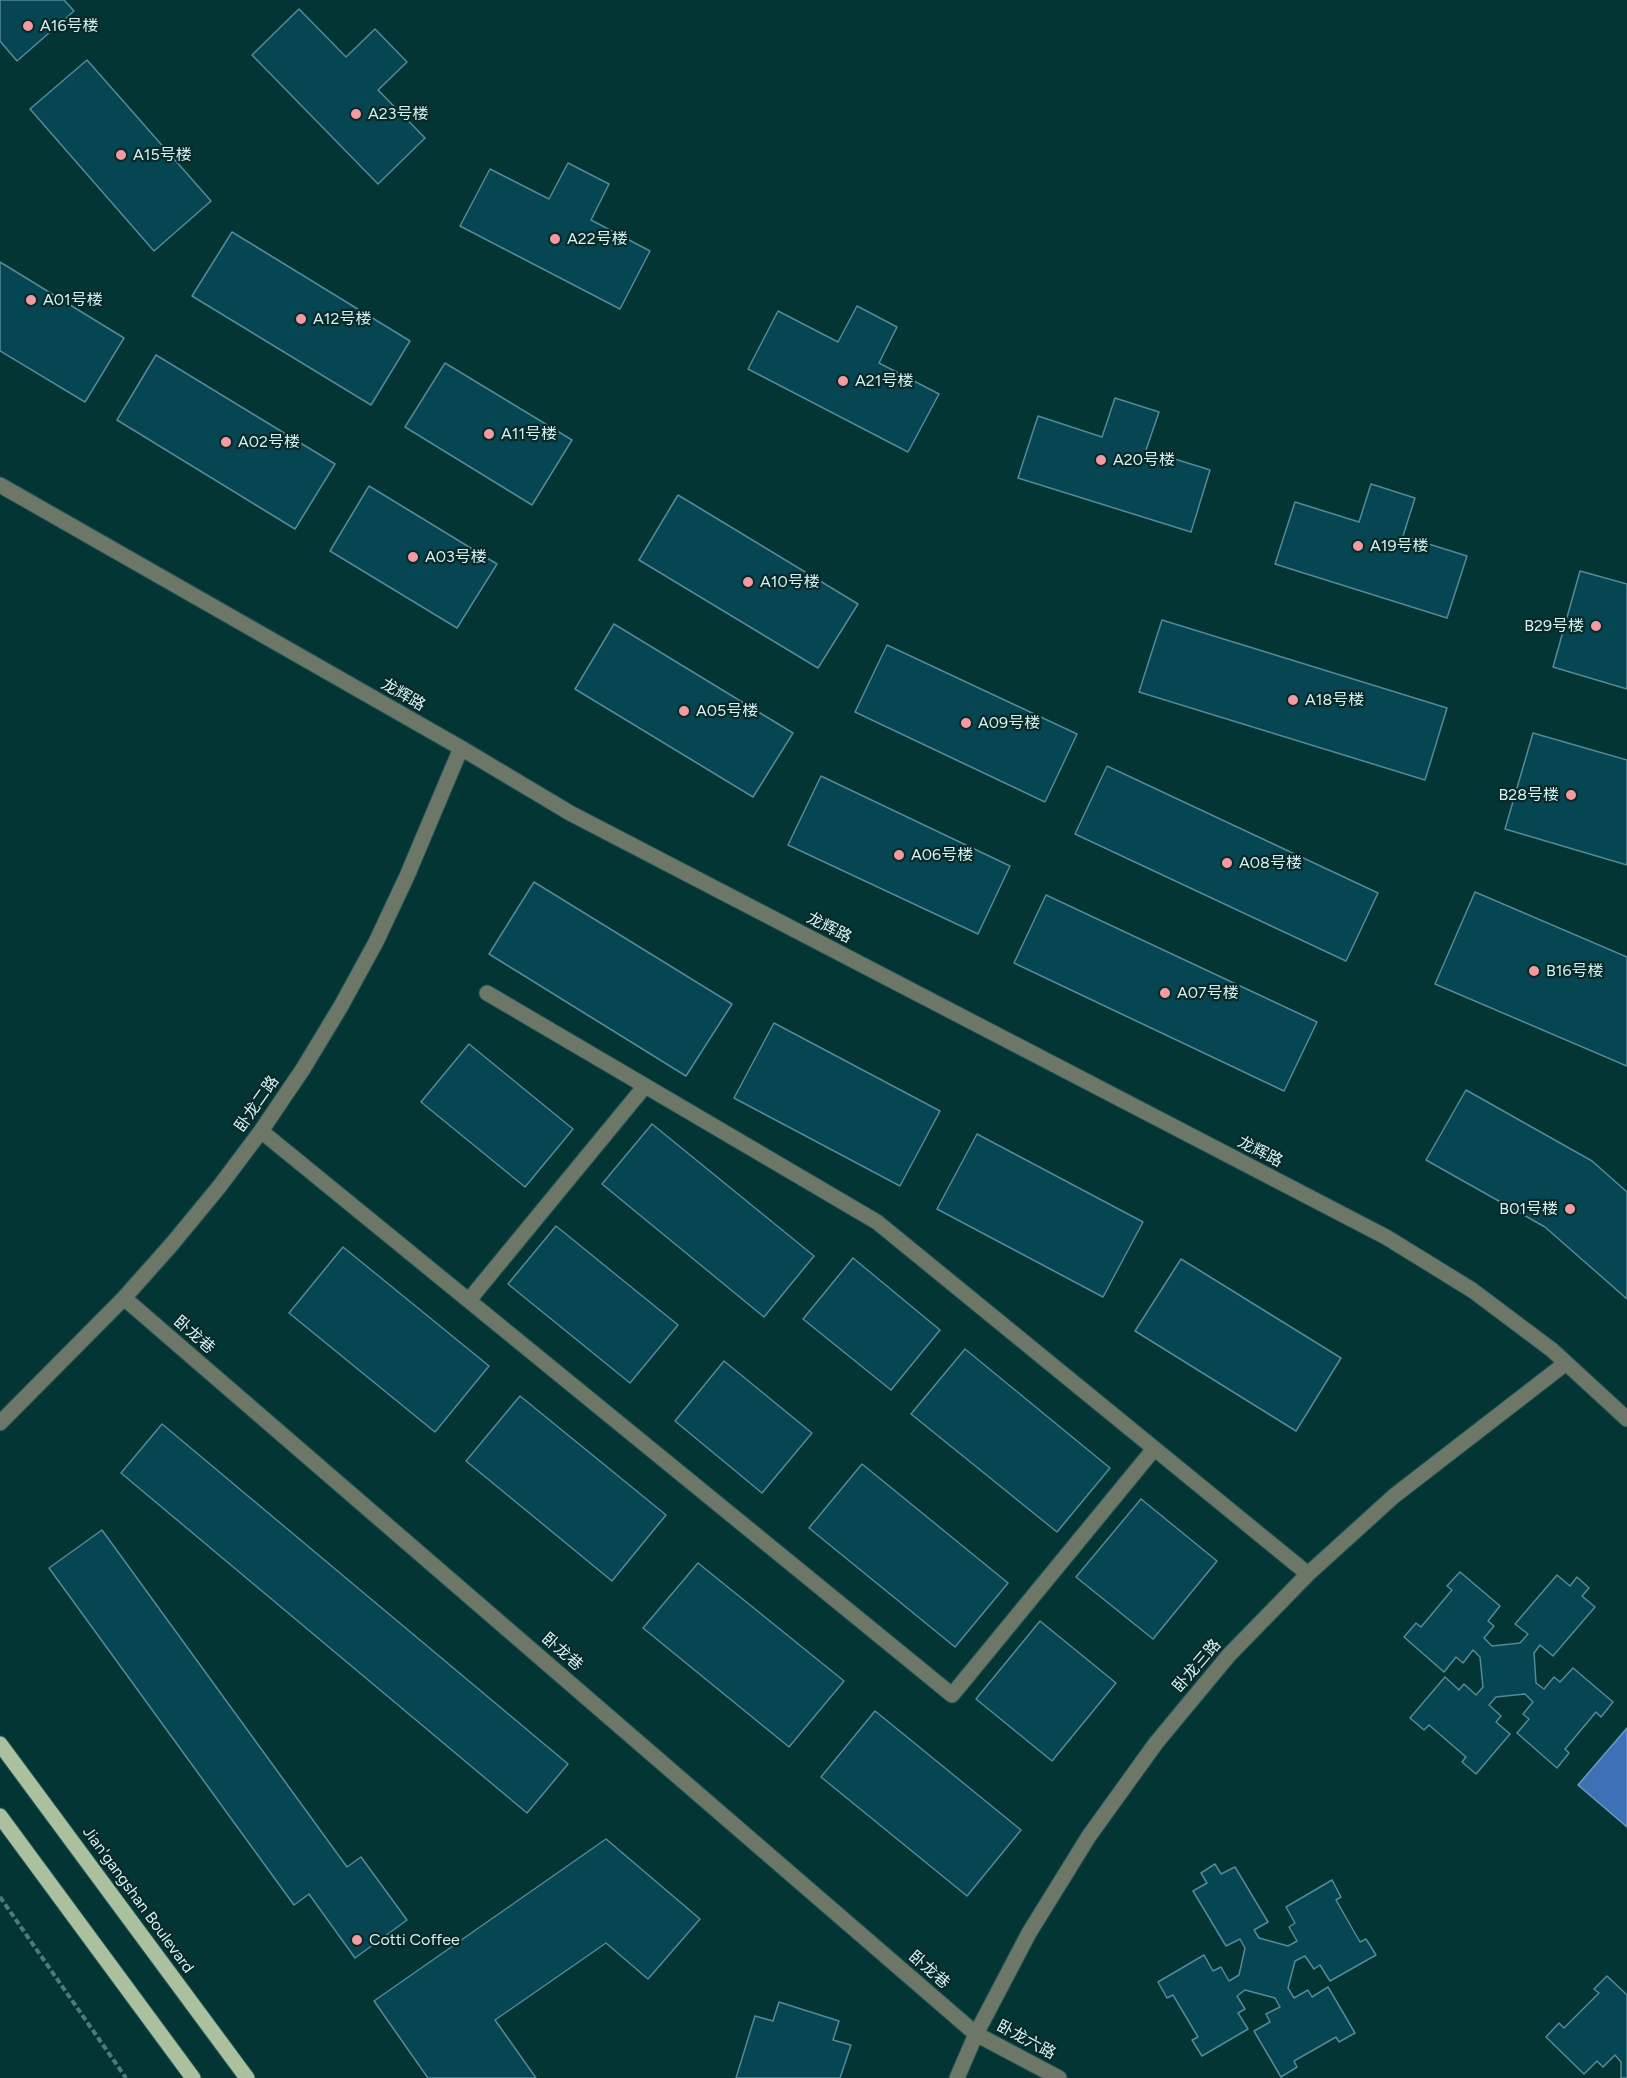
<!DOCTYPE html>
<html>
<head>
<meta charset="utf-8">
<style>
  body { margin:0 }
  canvas { display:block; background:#033535 }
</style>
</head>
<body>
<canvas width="1627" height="2078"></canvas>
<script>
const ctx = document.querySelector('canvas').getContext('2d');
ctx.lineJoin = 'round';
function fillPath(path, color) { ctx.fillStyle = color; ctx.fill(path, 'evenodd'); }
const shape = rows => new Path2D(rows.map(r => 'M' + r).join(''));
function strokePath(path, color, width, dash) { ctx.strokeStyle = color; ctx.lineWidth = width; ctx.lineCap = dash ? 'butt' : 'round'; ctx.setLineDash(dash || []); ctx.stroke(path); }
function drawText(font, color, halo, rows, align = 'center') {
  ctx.font = font + ' Figtree,"Noto Sans SC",sans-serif'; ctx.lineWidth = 4.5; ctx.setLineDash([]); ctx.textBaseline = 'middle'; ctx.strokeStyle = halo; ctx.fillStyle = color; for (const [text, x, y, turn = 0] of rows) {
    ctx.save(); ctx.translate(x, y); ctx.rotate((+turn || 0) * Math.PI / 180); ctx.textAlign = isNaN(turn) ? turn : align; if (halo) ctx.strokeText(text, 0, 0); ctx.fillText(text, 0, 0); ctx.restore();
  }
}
const water = shape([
  [1627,1728,1627,1827,1578,1785,1627,1728]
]);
fillPath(water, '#3c72b5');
strokePath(water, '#6a98c7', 1.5);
const building = shape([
  [0,0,64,0,74,11,17,61,0,41,0,0],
  [299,9,346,57,375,29,407,62,378,90,425,138,378,184,252,55,299,9],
  [87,60,211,201,154,251,30,109,87,60],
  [568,163,609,184,591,220,650,251,620,309,460,226,490,169,549,199,568,163],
  [232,232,410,341,371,405,192,296,232,232],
  [0,262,124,338,85,402,0,351,0,262],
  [857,306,897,327,879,363,939,394,908,452,748,369,778,311,838,342,857,306],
  [156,355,335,464,295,529,117,420,156,355],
  [445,363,572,440,532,505,405,427,445,363],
  [1115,398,1159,412,1146,450,1210,470,1191,532,1018,478,1038,416,1102,437,1115,398],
  [1371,484,1415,498,1403,536,1467,556,1447,618,1275,564,1295,502,1359,522,1371,484],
  [369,486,497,564,457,628,330,551,369,486],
  [678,495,858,604,818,668,639,560,678,495],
  [1580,571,1627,584,1627,689,1553,667,1580,571],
  [1162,620,1447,708,1425,780,1139,692,1162,620],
  [614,624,793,733,753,797,575,689,614,624],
  [887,645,1077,734,1045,802,855,712,887,645],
  [1533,733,1627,760,1627,865,1505,829,1533,733],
  [1107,766,1378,893,1346,961,1075,834,1107,766],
  [821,776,1010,866,978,934,788,845,821,776],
  [534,882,732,1004,686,1076,489,954,534,882],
  [1475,892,1627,957,1627,1066,1435,984,1475,892],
  [1046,895,1317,1022,1284,1091,1014,963,1046,895],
  [774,1023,940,1111,900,1186,734,1098,774,1023],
  [469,1044,573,1129,525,1187,421,1102,469,1044],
  [1466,1090,1592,1161,1627,1192,1627,1299,1545,1227,1426,1160,1466,1090],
  [652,1124,814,1256,764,1317,602,1184,652,1124],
  [977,1134,1143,1222,1103,1297,937,1209,977,1134],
  [556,1226,678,1325,630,1383,508,1284,556,1226],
  [343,1247,489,1366,435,1432,289,1313,343,1247],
  [853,1258,940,1330,891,1390,803,1319,853,1258],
  [1181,1259,1341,1358,1296,1431,1135,1331,1181,1259],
  [965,1349,1110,1468,1057,1532,911,1414,965,1349],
  [724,1361,812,1433,762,1493,675,1421,724,1361],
  [520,1396,666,1515,612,1581,466,1461,520,1396],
  [162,1424,568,1764,527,1813,121,1473,162,1424],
  [862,1464,1008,1583,955,1647,809,1528,862,1464],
  [1141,1499,1217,1561,1153,1639,1076,1577,1141,1499],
  [102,1530,347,1867,361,1857,407,1920,355,1958,309,1894,294,1905,49,1568,102,1530],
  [698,1563,844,1681,789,1747,643,1628,698,1563],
  [1460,1572,1500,1606,1488,1621,1494,1626,1484,1638,1492,1646,1520,1643,1528,1634,1515,1624,1557,1575,1570,1586,1577,1577,1589,1588,1582,1596,1595,1607,1553,1656,1540,1645,1534,1653,1536,1683,1544,1689,1554,1677,1560,1682,1573,1668,1613,1702,1601,1717,1596,1712,1565,1749,1569,1753,1557,1768,1517,1733,1529,1719,1523,1714,1533,1702,1525,1694,1496,1697,1489,1705,1501,1716,1496,1722,1510,1734,1476,1774,1462,1762,1466,1757,1429,1725,1424,1730,1410,1718,1445,1677,1459,1690,1464,1684,1476,1695,1483,1687,1480,1657,1473,1650,1463,1663,1456,1657,1444,1672,1404,1637,1416,1623,1421,1627,1452,1590,1447,1586,1460,1572],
  [1040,1621,1116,1683,1052,1761,976,1699,1040,1621],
  [875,1711,1021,1830,967,1896,821,1777,875,1711],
  [606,1839,700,1919,648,1979,606,1943,495,2020,536,2078,428,2078,374,2001,606,1839],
  [1215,1864,1221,1874,1235,1867,1268,1922,1254,1930,1259,1938,1288,1946,1297,1941,1289,1927,1295,1923,1286,1907,1332,1880,1341,1897,1336,1900,1360,1942,1366,1939,1376,1955,1330,1981,1320,1965,1314,1969,1305,1956,1295,1961,1288,1988,1294,1998,1308,1990,1312,1997,1328,1987,1355,2033,1339,2042,1336,2037,1294,2061,1297,2067,1281,2077,1254,2031,1270,2022,1266,2014,1280,2007,1275,1998,1245,1990,1237,1996,1245,2009,1238,2013,1248,2029,1202,2056,1192,2040,1198,2037,1173,1995,1167,1998,1158,1982,1204,1955,1213,1971,1221,1967,1229,1981,1239,1975,1245,1948,1240,1939,1226,1946,1193,1891,1207,1883,1201,1873,1215,1864],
  [1607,1976,1627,1995,1627,2078,1621,2078,1621,2062,1615,2055,1603,2067,1597,2061,1584,2074,1546,2037,1559,2023,1564,2028,1599,1993,1594,1989,1607,1976],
  [779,2002,839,2021,833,2040,851,2045,840,2078,736,2078,755,2016,773,2021,779,2002]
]);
fillPath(building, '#064552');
strokePath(building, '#548a98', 1.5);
const minor = shape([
  [0,485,461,748,570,813,1386,1237,1472,1290,1552,1350,1627,1419],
  [487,993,877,1222,1308,1574],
  [261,1131,952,1695,1154,1449],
  [124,1298,976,2034,1059,2078],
  [469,1300,645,1086],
  [0,1423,124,1298,172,1244,219,1187,261,1131,303,1069,341,1006,376,942,407,876,461,748],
  [957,2078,976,2034,1029,1933,1089,1836,1156,1743,1229,1655,1308,1574,1394,1496,1566,1363]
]);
const major = shape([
  [0,1744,247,2078],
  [0,1816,193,2078]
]);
strokePath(minor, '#255353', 17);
strokePath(major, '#255353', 17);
strokePath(shape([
  [0,1897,126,2078]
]), '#507a7a', 4, [6, 3]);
strokePath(minor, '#6c7767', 15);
strokePath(major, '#aac09f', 15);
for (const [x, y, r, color] of [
  [28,26,6,"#f49aa1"],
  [356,114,6,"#f49aa1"],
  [121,155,6,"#f49aa1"],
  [555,239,6,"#f49aa1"],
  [31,300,6,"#f49aa1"],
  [301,319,6,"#f49aa1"],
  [843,381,6,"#f49aa1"],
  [489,434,6,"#f49aa1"],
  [226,442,6,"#f49aa1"],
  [1101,460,6,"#f49aa1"],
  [1358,546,6,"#f49aa1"],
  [413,557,6,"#f49aa1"],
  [748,582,6,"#f49aa1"],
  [1596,626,6,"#f49aa1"],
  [1293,700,6,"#f49aa1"],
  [684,711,6,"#f49aa1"],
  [966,723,6,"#f49aa1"],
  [1571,795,6,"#f49aa1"],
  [899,855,6,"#f49aa1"],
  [1227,863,6,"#f49aa1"],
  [1534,971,6,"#f49aa1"],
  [1165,993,6,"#f49aa1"],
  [1570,1209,6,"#f49aa1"],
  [357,1940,6,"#f49aa1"]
]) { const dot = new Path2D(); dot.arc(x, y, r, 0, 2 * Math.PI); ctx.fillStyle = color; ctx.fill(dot); strokePath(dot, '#092929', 2); }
drawText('16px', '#d5f2f2', '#092929', [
  ["A16号楼",40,26],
  ["A23号楼",368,114],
  ["A15号楼",133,155],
  ["A22号楼",567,239],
  ["A01号楼",43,300],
  ["A12号楼",313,319],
  ["A21号楼",855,381],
  ["A11号楼",501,434],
  ["A02号楼",238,442],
  ["A20号楼",1113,460],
  ["A19号楼",1370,546],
  ["A03号楼",425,557],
  ["A10号楼",760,582],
  ["B29号楼",1584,626,"right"],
  ["A18号楼",1305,700],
  ["A05号楼",696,711],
  ["A09号楼",978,723],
  ["B28号楼",1559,795,"right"],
  ["A06号楼",911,855],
  ["A08号楼",1239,863],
  ["B16号楼",1546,971],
  ["A07号楼",1177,993],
  ["B01号楼",1558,1209,"right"],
  ["Cotti Coffee",369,1940]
], 'left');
drawText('16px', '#d5f2f2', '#092929', [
  ["龙辉路",403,695,30],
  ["龙辉路",829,928,27],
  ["卧龙二路",257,1104,-55],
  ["龙辉路",1260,1152,27],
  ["卧龙巷",194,1335,41],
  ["卧龙巷",562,1652,41],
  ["卧龙三路",1197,1666,-49],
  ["Jian'gangshan Boulevard",138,1900,54],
  ["卧龙巷",929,1970,41],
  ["卧龙六路",1026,2040,28]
]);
</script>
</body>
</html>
